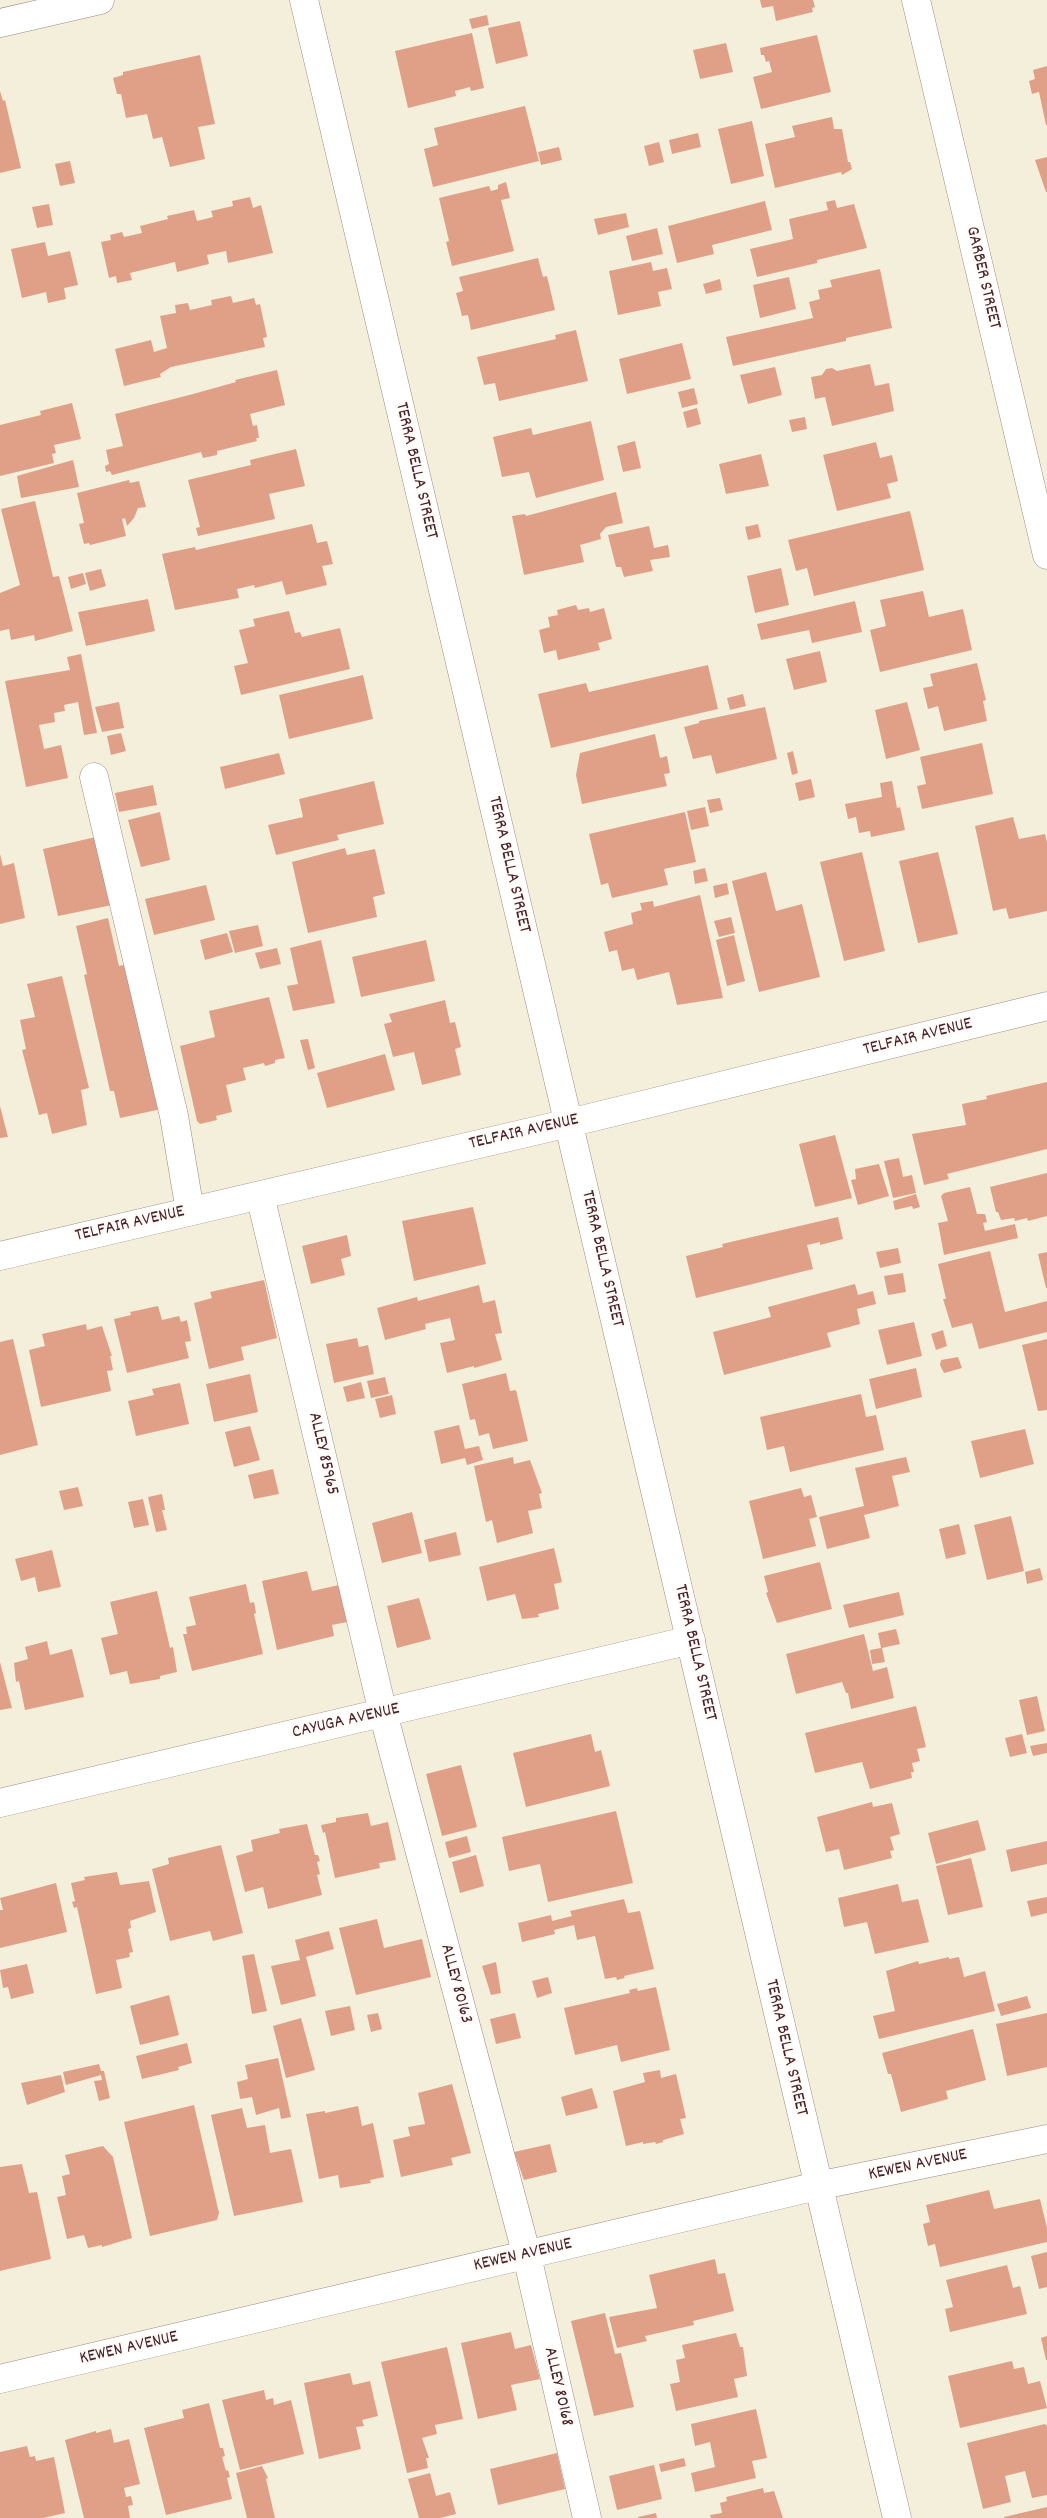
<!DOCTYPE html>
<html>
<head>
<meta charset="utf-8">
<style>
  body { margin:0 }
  canvas { display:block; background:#f3efdb }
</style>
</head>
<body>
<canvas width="1047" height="2518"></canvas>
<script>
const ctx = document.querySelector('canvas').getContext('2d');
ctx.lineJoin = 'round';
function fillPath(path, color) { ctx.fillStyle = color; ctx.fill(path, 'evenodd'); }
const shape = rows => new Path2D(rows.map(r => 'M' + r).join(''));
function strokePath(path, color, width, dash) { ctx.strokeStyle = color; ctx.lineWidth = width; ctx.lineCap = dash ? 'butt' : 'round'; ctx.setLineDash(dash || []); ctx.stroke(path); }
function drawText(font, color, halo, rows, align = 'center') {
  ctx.font = font + ' Dekko,sans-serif'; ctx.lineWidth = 5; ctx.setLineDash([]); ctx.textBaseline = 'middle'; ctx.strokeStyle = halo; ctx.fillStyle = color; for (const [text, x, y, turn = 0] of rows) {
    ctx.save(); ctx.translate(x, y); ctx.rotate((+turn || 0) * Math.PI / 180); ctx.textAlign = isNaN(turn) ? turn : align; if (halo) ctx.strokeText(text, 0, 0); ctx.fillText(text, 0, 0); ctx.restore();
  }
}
fillPath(shape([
  [760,0,813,0,815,7,812,8,813,12,776,21,773,6,762,8],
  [487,15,489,25,472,29,469,19],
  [520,21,528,56,496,64,488,28],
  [472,33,484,88,471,91,470,87,455,91,456,96,408,108,395,51],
  [817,35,831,92,761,109,753,77,772,72,769,61,766,62,764,55,761,55,760,48],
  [726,43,733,72,700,79,693,50],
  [200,55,215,124,198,127,205,159,170,167,162,137,153,139,147,114,126,118,121,94,117,94,113,78,123,75,123,72],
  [1047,66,1047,125,1046,125,1039,92,1032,94,1029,81,1035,79,1033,70],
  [0,91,3,101,5,100,21,168,0,173],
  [525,106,539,161,433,187,424,149,438,145,434,128],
  [832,117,834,129,842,129,848,162,850,162,852,169,842,175,841,172,775,188,765,144,795,137,792,126],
  [752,121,764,176,731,184,718,129],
  [698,133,701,147,672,154,669,140],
  [659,142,664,162,649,166,644,146],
  [559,147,562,160,541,165,538,152],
  [1047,157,1047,192,1046,192,1035,160],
  [70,161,75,183,60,186,55,164],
  [506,182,510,198,501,200,514,251,452,266,446,242,449,241,439,198,489,186,491,191,498,189,498,185],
  [250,197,253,208,261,205,273,253,228,263,226,251,207,255,209,264,177,272,175,262,130,273,132,280,117,283,116,276,109,278,101,242,111,240,110,235,122,232,124,237,142,233,140,226,168,219,167,216,194,210,197,221,213,217,211,211,233,206,232,201],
  [835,200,837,208,854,204,867,248,817,260,817,263,757,277,750,249,793,239,789,219,828,210,826,202],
  [765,201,772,230,712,245,714,254,677,263,668,226],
  [49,204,53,225,37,228,32,207],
  [626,213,629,227,598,235,594,219],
  [657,228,663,254,632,261,626,236],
  [45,242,48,256,70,251,78,285,64,288,66,299,48,303,46,292,22,298,11,249],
  [538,258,543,277,547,276,555,310,471,330,468,315,462,316,456,293,463,291,459,277],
  [651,262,653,271,667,268,672,289,658,292,661,306,618,315,609,271],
  [880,269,892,328,846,338,846,341,733,366,726,337,813,318,809,302,820,299,818,290,832,287,830,280],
  [789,277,796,309,760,318,753,285],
  [720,279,722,290,706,294,703,284],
  [231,296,233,303,254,298,256,305,260,304,267,337,263,338,265,347,171,367,160,374,161,377,124,386,115,349,151,340,154,352,167,348,160,316,176,313,175,305,188,303,190,310,212,305,211,300],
  [576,330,588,381,499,401,495,383,484,385,477,357,556,339,555,335],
  [682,343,691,379,627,394,619,359],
  [870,364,875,386,889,383,894,411,832,426,825,397,815,399,811,377,822,375,826,369,832,368,837,371],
  [775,367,782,395,748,404,740,375],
  [277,370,285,405,250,414,253,426,257,425,259,438,256,438,257,441,217,451,217,455,203,458,201,452,112,475,110,471,106,472,105,466,109,464,106,450,123,446,115,414,193,394,236,382,235,380],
  [694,388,698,404,682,408,678,392],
  [72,403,81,439,54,445,56,453,52,454,54,463,0,476,0,425,41,415,40,411],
  [697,408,701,424,687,428,683,412],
  [805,417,807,429,792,432,789,420],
  [591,421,604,480,536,498,529,472,502,477,493,437,531,428,533,435],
  [635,441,641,468,623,472,617,446],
  [876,442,880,458,892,455,898,481,887,484,891,498,837,511,823,455],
  [296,449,305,486,269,494,275,519,198,536,196,528,200,527,188,480,251,465,250,460],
  [761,454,769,486,726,494,719,464],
  [73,460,79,487,21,498,17,476],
  [129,480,130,483,139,481,146,507,138,508,134,518,127,526,125,518,122,519,126,536,90,545,89,543,84,544,79,524,84,523,77,493],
  [616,492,623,523,606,527,600,534,601,539,580,545,584,562,524,575,512,516,525,514,526,516],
  [35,501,53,577,59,576,73,631,35,641,34,635,11,640,9,629,0,631,0,593,20,585,1,509],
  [910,511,924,570,814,596,807,568,796,571,788,540],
  [312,524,317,543,327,541,333,564,322,566,327,585,286,595,282,581,255,588,254,585,237,589,239,598,175,610,162,554,195,547,196,550],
  [758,524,761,537,748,540,745,527],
  [649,526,654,548,668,545,670,557,650,560,653,571,624,577,621,567,616,567,608,535],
  [781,568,789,605,755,613,747,576],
  [101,569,106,586,90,591,85,573],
  [83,573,86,584,71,589,68,577],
  [923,591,929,617,963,609,972,650,880,672,870,630,886,626,880,600],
  [148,599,155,631,86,646,78,612],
  [855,601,862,632,812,643,809,630,761,640,757,624],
  [576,605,578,610,589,608,590,612,604,608,612,639,598,643,600,650,558,660,556,650,544,653,539,630,550,627,548,617,558,615,557,610],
  [289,611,295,633,300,632,302,637,340,628,350,669,241,695,234,666,248,663,239,630,255,626,253,619],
  [820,651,827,682,794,690,786,659],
  [81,654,97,733,84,735,78,702,64,705,65,711,54,713,55,722,39,725,44,749,61,745,68,778,26,787,5,681,70,670,67,657],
  [977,663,986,700,983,701,987,721,944,731,938,706,928,709,923,688,933,686,930,674],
  [708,665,718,709,551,748,538,694,586,683,589,692],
  [363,675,373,719,289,739,279,695],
  [743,694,746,706,730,710,727,698],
  [119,702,124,728,102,732,95,707],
  [907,702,920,750,886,759,875,710],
  [765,707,777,759,716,774,711,755,693,759,684,727,699,723,699,721],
  [121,733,126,751,111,755,107,736],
  [655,734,660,758,667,756,670,773,664,774,667,786,582,804,576,775,580,753],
  [982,743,993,794,922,809,917,786,926,784,920,757],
  [793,751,798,773,792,775,787,753],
  [279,753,285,774,225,789,220,767],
  [811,779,815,797,799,801,795,783],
  [374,781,384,824,337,835,339,840,276,855,268,825,303,817,299,799],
  [892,781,897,808,900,807,905,830,871,837,870,831,859,833,856,817,848,819,845,804,882,797,880,783],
  [153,785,157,805,119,812,115,793],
  [720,798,723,810,710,813,707,800],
  [705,807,709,826,691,830,687,811],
  [160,812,170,860,141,867,128,820],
  [685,812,696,862,664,869,668,885,612,898,608,883,601,885,589,834],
  [1013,817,1019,839,1045,834,1047,843,1047,911,1009,919,1006,908,993,911,975,826],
  [96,837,112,905,58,916,43,849],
  [345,848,347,855,375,849,385,894,373,897,377,917,308,933,292,862],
  [862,852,885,951,844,961,820,862],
  [938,852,958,934,918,943,899,861],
  [0,854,3,866,14,863,25,918,0,924],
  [705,868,708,881,695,884,693,871],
  [766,872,776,911,802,904,820,977,759,992,732,881],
  [727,883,729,894,715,898,713,886],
  [206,885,215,920,154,935,145,899],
  [700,895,723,998,677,1005,669,972,637,980,634,968,622,971,617,950,609,952,604,932,633,924,631,913,642,910,640,903,653,901,654,907],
  [731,917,735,933,719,937,714,921],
  [108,918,119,966,132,963,166,1108,120,1118,114,1091,110,1091,84,975,87,974,76,926],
  [258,925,263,946,235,953,229,931],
  [227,933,233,952,205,960,200,940],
  [734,935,745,981,727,986,716,940],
  [321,940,335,1003,293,1011,287,986,298,984,290,948],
  [426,940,435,981,361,997,352,957],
  [277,948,281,964,260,969,255,953],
  [62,976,89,1088,81,1090,87,1125,52,1134,47,1113,39,1115,22,1050,26,1049,20,1020,35,1017,27,984],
  [269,997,285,1058,275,1060,275,1063,265,1066,264,1063,243,1068,246,1080,226,1085,232,1112,216,1116,217,1120,200,1124,197,1121,180,1046,215,1037,209,1011],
  [445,1000,450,1023,455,1022,461,1047,455,1049,461,1075,422,1085,414,1052,393,1057,384,1024,392,1022,389,1014],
  [308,1039,315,1068,308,1070,300,1040],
  [385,1054,395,1090,327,1108,317,1073],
  [1047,1082,1047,1149,947,1174,949,1179,924,1185,912,1134,966,1125,962,1104,987,1099,986,1096],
  [0,1106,8,1137,0,1138],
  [835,1135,852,1198,815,1207,799,1144],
  [899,1158,903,1177,912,1175,916,1193,893,1198,884,1161],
  [879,1164,889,1196,858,1205,851,1180,856,1179,855,1169],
  [1047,1173,1047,1216,1028,1221,1027,1218,1015,1221,1014,1218,1001,1220,998,1212,996,1212,990,1187],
  [970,1187,977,1214,985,1214,987,1222,983,1223,985,1231,1015,1224,1018,1238,944,1255,938,1223,948,1221,941,1196,944,1193],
  [916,1194,920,1207,913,1209,912,1206,895,1210,893,1201],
  [473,1207,486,1264,414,1281,402,1221],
  [838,1217,843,1239,820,1245,820,1242,807,1245,813,1269,696,1298,686,1256,723,1247,722,1244],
  [347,1235,351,1256,341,1259,345,1275,311,1284,302,1246],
  [898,1248,901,1263,880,1268,876,1252],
  [990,1251,1005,1312,1047,1301,1047,1332,979,1349,972,1323,952,1328,943,1299,946,1299,938,1264],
  [1047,1252,1047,1288,1046,1288,1038,1254],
  [903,1273,906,1292,888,1295,884,1276],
  [264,1280,277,1338,241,1347,244,1360,209,1369,194,1303,212,1298,210,1292],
  [855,1284,858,1295,873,1291,876,1304,857,1309,860,1324,827,1333,831,1347,724,1375,713,1332,771,1317,768,1307],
  [479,1285,483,1303,495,1300,502,1333,495,1334,502,1360,474,1368,474,1366,447,1373,440,1343,455,1340,450,1318,425,1324,426,1329,385,1340,377,1308,417,1297,418,1301],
  [158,1306,162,1320,179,1316,181,1322,187,1320,191,1341,185,1342,189,1358,127,1373,114,1319,131,1315,130,1312],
  [914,1322,922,1356,887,1365,878,1330],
  [86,1324,87,1330,102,1326,112,1356,110,1356,113,1370,107,1371,111,1391,41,1407,29,1350,45,1346,42,1334],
  [943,1330,947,1346,936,1350,931,1334],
  [357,1338,359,1347,368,1345,374,1374,334,1383,326,1344],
  [13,1339,38,1445,0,1455,0,1342],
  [1047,1339,1047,1410,1038,1411,1022,1345],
  [958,1357,962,1368,944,1373,940,1365,941,1360],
  [916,1368,922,1397,876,1409,869,1379],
  [506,1373,510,1391,516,1390,528,1441,493,1449,489,1433,479,1436,475,1419,470,1420,462,1384],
  [250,1374,258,1412,214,1422,206,1384],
  [385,1377,389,1394,371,1398,367,1381],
  [361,1382,365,1398,347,1402,343,1387],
  [180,1383,189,1424,136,1436,128,1401,154,1395,152,1389],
  [861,1394,866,1417,876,1415,884,1450,790,1472,784,1446,767,1450,760,1417],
  [392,1395,396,1414,380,1418,375,1399],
  [459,1425,465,1449,479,1446,483,1460,467,1465,465,1458,441,1464,434,1431],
  [250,1426,260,1460,234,1467,225,1432],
  [1025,1429,1034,1464,980,1478,971,1441],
  [513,1457,514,1464,530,1460,542,1493,539,1494,542,1508,528,1511,533,1533,497,1543,492,1520,486,1522,474,1466],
  [906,1457,910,1472,892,1476,899,1506,864,1515,870,1538,827,1549,819,1517,864,1506,855,1468],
  [273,1469,279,1494,254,1499,248,1475],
  [78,1487,83,1506,64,1510,59,1491],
  [801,1488,804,1497,811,1495,817,1517,809,1519,816,1546,763,1559,749,1501],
  [162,1494,165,1510,162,1510,167,1530,156,1532,148,1497],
  [143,1499,149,1525,134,1528,128,1502],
  [412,1512,422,1553,382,1563,372,1523],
  [1011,1516,1024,1571,987,1580,974,1525],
  [959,1524,966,1554,946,1559,939,1529],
  [456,1532,461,1555,429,1562,424,1540],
  [554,1548,562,1582,554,1584,559,1609,538,1614,539,1617,522,1619,515,1594,487,1601,479,1567],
  [52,1550,61,1587,38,1592,35,1577,21,1581,15,1559],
  [820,1562,832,1609,777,1623,766,1593,768,1592,764,1576],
  [1040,1568,1043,1580,1027,1584,1025,1572],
  [307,1571,312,1591,339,1585,347,1622,332,1625,334,1636,277,1650,262,1581],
  [246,1584,250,1603,254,1602,256,1613,254,1614,263,1654,192,1671,183,1634,187,1634,186,1627,196,1625,189,1597],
  [157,1591,170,1648,173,1647,177,1672,160,1676,160,1679,130,1684,127,1671,110,1675,101,1638,118,1634,110,1602],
  [899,1592,904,1615,849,1628,843,1605],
  [419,1598,431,1639,397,1648,387,1606],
  [896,1629,900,1644,882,1648,885,1662,872,1664,870,1650,881,1648,878,1633],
  [864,1634,873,1671,887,1667,894,1698,851,1709,848,1693,846,1693,842,1682,796,1694,786,1654],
  [47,1641,50,1655,72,1649,84,1697,25,1710,19,1681,16,1682,14,1663,28,1659,25,1647],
  [0,1662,12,1708,0,1710],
  [1037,1696,1045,1731,1027,1735,1019,1700],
  [916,1706,926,1747,917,1749,920,1761,912,1763,914,1772,911,1772,912,1778,870,1789,862,1762,815,1773,805,1733],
  [591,1734,595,1752,601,1750,610,1786,526,1807,513,1753],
  [1022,1734,1027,1753,1010,1757,1005,1738],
  [1047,1743,1047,1753,1033,1756,1030,1746],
  [461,1765,477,1827,442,1836,426,1774],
  [872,1802,873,1807,892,1803,900,1834,890,1837,894,1850,890,1851,892,1858,844,1870,839,1849,826,1852,817,1817],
  [616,1811,633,1883,548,1902,540,1864,509,1871,502,1837],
  [368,1813,371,1826,388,1822,396,1860,379,1863,380,1868,335,1878,325,1832,323,1833,321,1825,336,1822,336,1818],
  [978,1820,986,1850,936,1864,928,1833],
  [307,1824,315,1855,318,1855,320,1861,317,1862,320,1874,317,1875,322,1895,268,1909,263,1887,245,1892,236,1856,253,1851,251,1840,280,1833,279,1829],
  [467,1836,471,1852,449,1858,445,1842],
  [1047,1841,1047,1864,1011,1872,1006,1850],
  [221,1845,243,1933,213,1941,210,1931,170,1941,152,1869,169,1864,168,1858],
  [476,1855,484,1886,460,1893,452,1862],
  [971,1858,983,1907,948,1915,936,1866],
  [117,1872,120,1885,149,1881,156,1912,130,1921,131,1928,128,1929,133,1952,129,1953,130,1957,116,1960,122,1988,96,1994,77,1907,74,1908,72,1902,75,1901,71,1883,85,1880,84,1877],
  [56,1883,67,1932,0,1948,0,1910,3,1910,0,1898],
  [898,1884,902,1902,918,1899,929,1942,875,1954,867,1922,844,1927,838,1898],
  [1047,1897,1047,1913,1031,1917,1027,1901],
  [624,1899,628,1913,640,1911,654,1969,624,1976,625,1978,617,1980,616,1977,605,1979,595,1936,577,1940,574,1925,554,1930,555,1934,522,1942,518,1923,551,1915,552,1921,572,1916,570,1911],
  [377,1919,384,1948,422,1939,431,1977,356,1995,339,1928],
  [329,1931,334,1949,306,1957,316,1996,281,2005,271,1966,300,1960,295,1940],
  [254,1954,267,2011,252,2014,242,1956],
  [949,1957,949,1959,959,1957,964,1977,985,1971,995,2011,879,2039,873,2016,895,2011,886,1971,918,1961,919,1964],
  [496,1962,501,1993,491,1995,482,1966],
  [27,1964,34,1993,11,1999,8,1987,3,1988,0,1970],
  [548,1977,552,1993,537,1998,532,1981],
  [656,1987,670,2050,621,2062,617,2045,575,2055,564,2008,630,1993,629,1990,637,1988,638,1991],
  [169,1995,179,2035,140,2045,130,2006],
  [1027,1996,1031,2008,1001,2016,997,2004],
  [350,2006,355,2030,331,2036,325,2011],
  [378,2013,382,2029,371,2032,367,2015],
  [515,2013,521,2038,496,2044,490,2019],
  [1047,2013,1047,2067,1007,2076,996,2024],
  [301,2018,315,2070,286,2078,273,2026],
  [973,2029,986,2080,946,2091,948,2099,901,2112,891,2074,888,2074,882,2053],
  [187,2043,192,2063,178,2067,179,2070,142,2079,136,2056],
  [278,2058,291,2117,281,2119,279,2108,256,2115,252,2097,240,2099,237,2082,248,2079,245,2065],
  [99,2064,101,2071,104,2071,110,2098,99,2101,94,2081,102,2080,101,2075,66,2085,63,2072],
  [660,2070,661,2078,676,2074,686,2118,680,2119,684,2134,663,2140,663,2142,656,2144,655,2142,643,2144,643,2142,626,2146,613,2091,645,2082,643,2073],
  [61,2075,65,2092,27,2105,21,2083],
  [452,2084,471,2153,451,2158,453,2165,401,2177,393,2140,410,2136,408,2127,425,2124,418,2093],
  [592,2088,598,2108,566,2116,561,2097],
  [194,2105,219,2213,217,2220,150,2236,124,2122],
  [358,2106,362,2126,373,2123,384,2177,370,2180,371,2183,340,2188,338,2175,319,2179,306,2114,325,2111,325,2113],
  [242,2108,247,2128,265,2125,270,2153,291,2149,303,2202,234,2216,211,2115],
  [550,2144,557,2172,524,2180,514,2152],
  [103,2146,113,2157,132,2238,102,2247,102,2245,88,2248,84,2235,67,2239,57,2197,66,2195,62,2176,70,2174,65,2155],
  [22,2164,29,2193,37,2192,51,2259,0,2271,0,2167],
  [989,2190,994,2209,1040,2199,1047,2228,1047,2242,940,2267,935,2244,928,2246,923,2224,930,2222,926,2205],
  [1047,2252,1047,2287,1039,2289,1031,2256],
  [715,2259,718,2274,725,2273,734,2311,693,2321,694,2325,645,2336,647,2341,617,2348,609,2317,657,2308,649,2275],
  [1007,2265,1013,2288,1020,2286,1027,2314,950,2332,945,2309,953,2307,946,2280],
  [605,2313,615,2354,621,2353,634,2407,594,2416,571,2321],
  [511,2332,515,2349,531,2345,540,2379,511,2385,517,2410,478,2419,461,2343],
  [736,2333,740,2347,743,2347,747,2376,734,2379,738,2397,676,2411,670,2384,680,2382,676,2360,685,2358,682,2345],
  [1047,2336,1047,2360,1046,2360,1041,2338],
  [447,2347,463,2419,435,2425,437,2434,422,2438,429,2458,426,2458,428,2468,407,2473,381,2362],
  [1012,2361,1014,2369,1024,2367,1028,2384,1040,2381,1047,2408,960,2428,948,2376],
  [350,2373,353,2385,370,2381,378,2416,362,2420,364,2426,356,2427,361,2449,319,2459,304,2383],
  [264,2390,266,2400,273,2398,274,2405,291,2400,304,2454,240,2470,222,2400],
  [209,2403,220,2448,223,2448,225,2456,222,2457,226,2471,228,2470,230,2477,227,2478,232,2499,166,2515,144,2428,184,2418,182,2410],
  [756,2409,767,2458,752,2461,756,2478,695,2492,691,2473,715,2467,710,2442,695,2446,691,2424],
  [1045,2424,1047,2426,1047,2495,1032,2498,1025,2471,1005,2476,1011,2502,983,2509,967,2443],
  [111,2429,114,2443,129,2439,140,2484,124,2488,126,2497,131,2496,133,2505,128,2506,130,2518,84,2518,65,2440,96,2431,96,2433],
  [27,2446,30,2457,35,2456,36,2461,54,2457,65,2513,43,2518,0,2518,0,2452],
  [557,2453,565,2489,498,2505,490,2469],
  [684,2458,686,2466,661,2472,659,2464],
  [654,2465,662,2499,617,2510,609,2476],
  [262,2466,268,2478,266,2479,275,2518,247,2518,236,2473],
  [430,2473,436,2496,450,2492,456,2514,440,2518,419,2518,408,2479],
  [763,2488,764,2493,774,2491,783,2518,711,2518,710,2515,722,2513,720,2503,727,2501,726,2497],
  [1047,2507,1047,2518,1004,2518,1004,2517],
  [656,2513,657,2518,638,2518,638,2517]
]), '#e0a088');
const minor = shape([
  [916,0,1047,555],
  [0,23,100,0],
  [94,777,174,1116,190,1211],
  [260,1195,383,1713,527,2256,587,2518],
  [0,1256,569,1123,1047,1006],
  [0,1803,691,1640],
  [0,2379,817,2186,1047,2139]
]);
const major = shape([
  [304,0,897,2518]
]);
strokePath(minor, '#9e8783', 29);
strokePath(major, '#9e8783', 29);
strokePath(minor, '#fff', 28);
strokePath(major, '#fff', 28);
drawText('18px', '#4a1f2b', '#fdfcf7', [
  ["GARBER STREET",982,278,77],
  ["TERRA BELLA STREET",415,471,77],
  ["TERRA BELLA STREET",508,865,77],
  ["TELFAIR AVENUE",918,1038,-14],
  ["TELFAIR AVENUE",524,1133,-13],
  ["TELFAIR AVENUE",130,1225,-13],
  ["TERRA BELLA STREET",601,1259,77],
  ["ALLEY 85965",322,1454,77],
  ["TERRA BELLA STREET",694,1653,77],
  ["CAYUGA AVENUE",346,1722,-13],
  ["ALLEY 80163",455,1984,75],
  ["TERRA BELLA STREET",785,2048,77],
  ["KEWEN AVENUE",918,2166,-12],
  ["KEWEN AVENUE",523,2256,-13],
  ["KEWEN AVENUE",129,2349,-13],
  ["ALLEY 80168",557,2387,77]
]);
</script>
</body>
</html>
